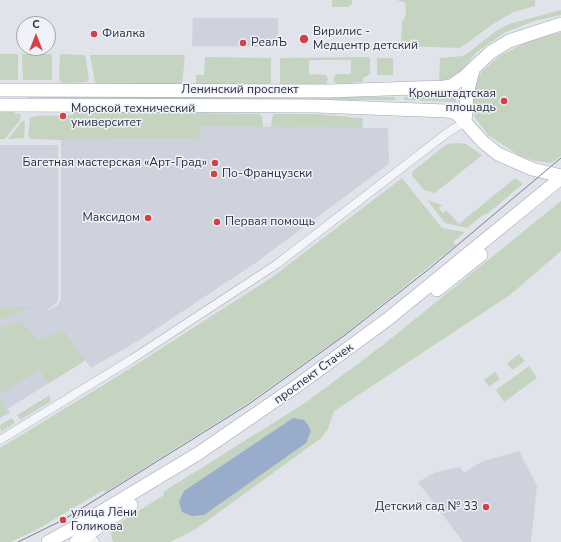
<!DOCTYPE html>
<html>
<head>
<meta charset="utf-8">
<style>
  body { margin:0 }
  #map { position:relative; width:561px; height:542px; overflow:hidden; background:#e1e3ea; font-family:"Nunito Sans",sans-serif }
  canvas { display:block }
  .north { position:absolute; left:16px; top:16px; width:40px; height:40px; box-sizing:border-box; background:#f0f2f7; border:1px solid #a0a4af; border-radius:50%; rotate:0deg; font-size:11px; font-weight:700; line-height:16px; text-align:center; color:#282e43 }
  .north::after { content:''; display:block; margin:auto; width:14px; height:18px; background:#d54044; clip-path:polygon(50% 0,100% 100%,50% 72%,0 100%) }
</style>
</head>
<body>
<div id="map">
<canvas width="561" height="542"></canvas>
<div class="north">С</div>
</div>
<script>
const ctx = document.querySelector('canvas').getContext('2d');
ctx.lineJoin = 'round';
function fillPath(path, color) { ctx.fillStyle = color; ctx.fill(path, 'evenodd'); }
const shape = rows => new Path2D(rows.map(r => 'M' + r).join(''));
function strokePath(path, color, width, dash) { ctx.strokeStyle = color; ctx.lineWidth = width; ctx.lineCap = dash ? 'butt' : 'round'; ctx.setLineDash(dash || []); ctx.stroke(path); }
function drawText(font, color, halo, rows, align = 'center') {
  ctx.font = font + ' "Nunito Sans",sans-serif'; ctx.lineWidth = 3; ctx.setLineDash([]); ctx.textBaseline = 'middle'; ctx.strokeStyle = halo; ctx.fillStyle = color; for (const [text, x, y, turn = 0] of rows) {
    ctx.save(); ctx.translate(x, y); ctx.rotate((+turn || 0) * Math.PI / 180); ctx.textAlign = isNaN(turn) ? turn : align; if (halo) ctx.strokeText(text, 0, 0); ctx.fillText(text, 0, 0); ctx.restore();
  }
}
fillPath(shape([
  [193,18,278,18,278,47,192,46],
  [201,126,388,128,389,164,254,264,141,339,91,368,85,360,8,409,10,413,0,418,0,145,58,145,58,302,48,309,49,310,58,305,61,299,61,140,199,139],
  [519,451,537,486,531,542,463,542,418,482,436,472,460,467,464,473,481,462]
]), '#ced2dc');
fillPath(shape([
  [332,0,352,0,352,4,348,7,332,7],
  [397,0,535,0,535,6,514,12,496,22,460,48,401,46,402,22,406,15,405,3],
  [561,10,561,15,534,21,504,33,477,52,458,75,453,78,439,81,440,58,463,56,469,52,496,31,509,24],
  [561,32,561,156,552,163,535,161,520,156,488,135,474,116,472,98,476,81,482,71,501,55,529,41],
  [0,54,18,54,18,80,0,80],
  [22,54,52,54,52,80,23,80],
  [60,54,85,55,89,78,87,82,63,83,59,80],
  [90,55,185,55,182,85,97,84,95,82],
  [205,57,271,58,271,83,268,86,196,85,196,75,204,75],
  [370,57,370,74,363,78,363,82,337,84,335,82,333,79,336,74,351,74,351,60,309,60,309,74,326,75,328,79,326,85,283,86,280,84,280,58],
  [377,58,393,58,393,75,377,75],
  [456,95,456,102,404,100,404,97],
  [28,96,395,97,395,100,28,99],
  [0,111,15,111,15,114,21,114,20,120,5,139,0,139],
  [73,111,260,114,262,117,263,127,201,126,199,139,61,140,31,139,28,137,30,118,35,116,73,115],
  [274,114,315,114,363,118,362,128,271,127,272,118],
  [22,121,25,121,24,138,8,139],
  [458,143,466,144,482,155,435,193,424,190,412,176,413,171,447,144],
  [402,178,442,228,465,232,453,242,456,245,345,334,248,403,106,492,104,490,36,530,11,542,0,542,0,448,115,378,271,278],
  [515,178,523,184,487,214,483,215,467,228,445,223,427,200,442,205,439,208,443,213,446,210,459,224],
  [561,201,561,251,510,295,334,411,328,429,321,438,196,529,170,542,113,542,111,535,113,527,164,495,163,492,305,403,383,345],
  [31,307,0,320,0,308],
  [19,321,29,329,37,341,63,330,85,361,49,383,39,370,0,394,0,328],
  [519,354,525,361,512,370,507,363],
  [529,366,537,378,504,402,496,390],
  [495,372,500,379,489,387,484,380],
  [50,395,50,402,20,420,17,415],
  [0,397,8,413,0,417],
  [12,418,15,423,1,432,0,425]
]), '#c4d4c1');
fillPath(shape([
  [293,418,304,420,308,425,311,431,306,443,204,515,192,516,182,512,179,502,184,491]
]), '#9aaccc');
const minor = shape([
  [0,440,132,359,277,264,447,133,465,122]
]);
const tertiary = shape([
  [83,529,94,542]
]);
const primary = shape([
  [0,90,330,91,444,87,451,86,463,78,491,52,509,41,561,24],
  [0,105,316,106,446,111,456,113,465,122,483,142,498,154,532,169,561,176],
  [465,122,467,94,473,70],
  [437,290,481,255],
  [48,542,79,525,199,453,298,385,388,319,561,178],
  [76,542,131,505]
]);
strokePath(minor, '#a6a9b5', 9);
strokePath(tertiary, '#a6a9b5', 11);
strokePath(primary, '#9fa6b6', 14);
strokePath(minor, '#f4f5f8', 8);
strokePath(tertiary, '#f4f5f8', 10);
strokePath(primary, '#fff', 13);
strokePath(shape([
  [18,542,63,520,249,404,345,335,429,269,561,158]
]), '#798094', 1);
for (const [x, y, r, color] of [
  [94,34,4,"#d54044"],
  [304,39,5,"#d54044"],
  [243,43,4,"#d54044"],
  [504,101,4,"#d54044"],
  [63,116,4,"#d54044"],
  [215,163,4,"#d54044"],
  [214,174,4,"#d54044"],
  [148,218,4,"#d54044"],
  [217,222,4,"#d54044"],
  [486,507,4,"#d54044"],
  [63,520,4,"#d54044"]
]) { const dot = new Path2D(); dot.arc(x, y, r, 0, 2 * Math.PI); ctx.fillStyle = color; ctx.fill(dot); strokePath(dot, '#f0f2f7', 1.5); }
drawText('12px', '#282e43', '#f0f2f7', [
  ["Вирилис -",313,32],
  ["Медцентр детский",313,46],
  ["Фиалка",102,34],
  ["РеалЪ",251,43],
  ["Кронштадтская",496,94,"right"],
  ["площадь",496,108,"right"],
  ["Морской технический",71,109],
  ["университет",71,123],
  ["Багетная мастерская «Арт-Град»",207,163,"right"],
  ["По-Французски",222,174],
  ["Максидом",140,218,"right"],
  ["Первая помощь",225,222],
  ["Детский сад № 33",478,507,"right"],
  ["улица Лёни",71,513],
  ["Голикова",71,527]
], 'left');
drawText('12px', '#282e43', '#f0f2f7', [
  ["Ленинский проспект",240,90],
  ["проспект Стачек",314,374,-36]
]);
</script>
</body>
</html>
